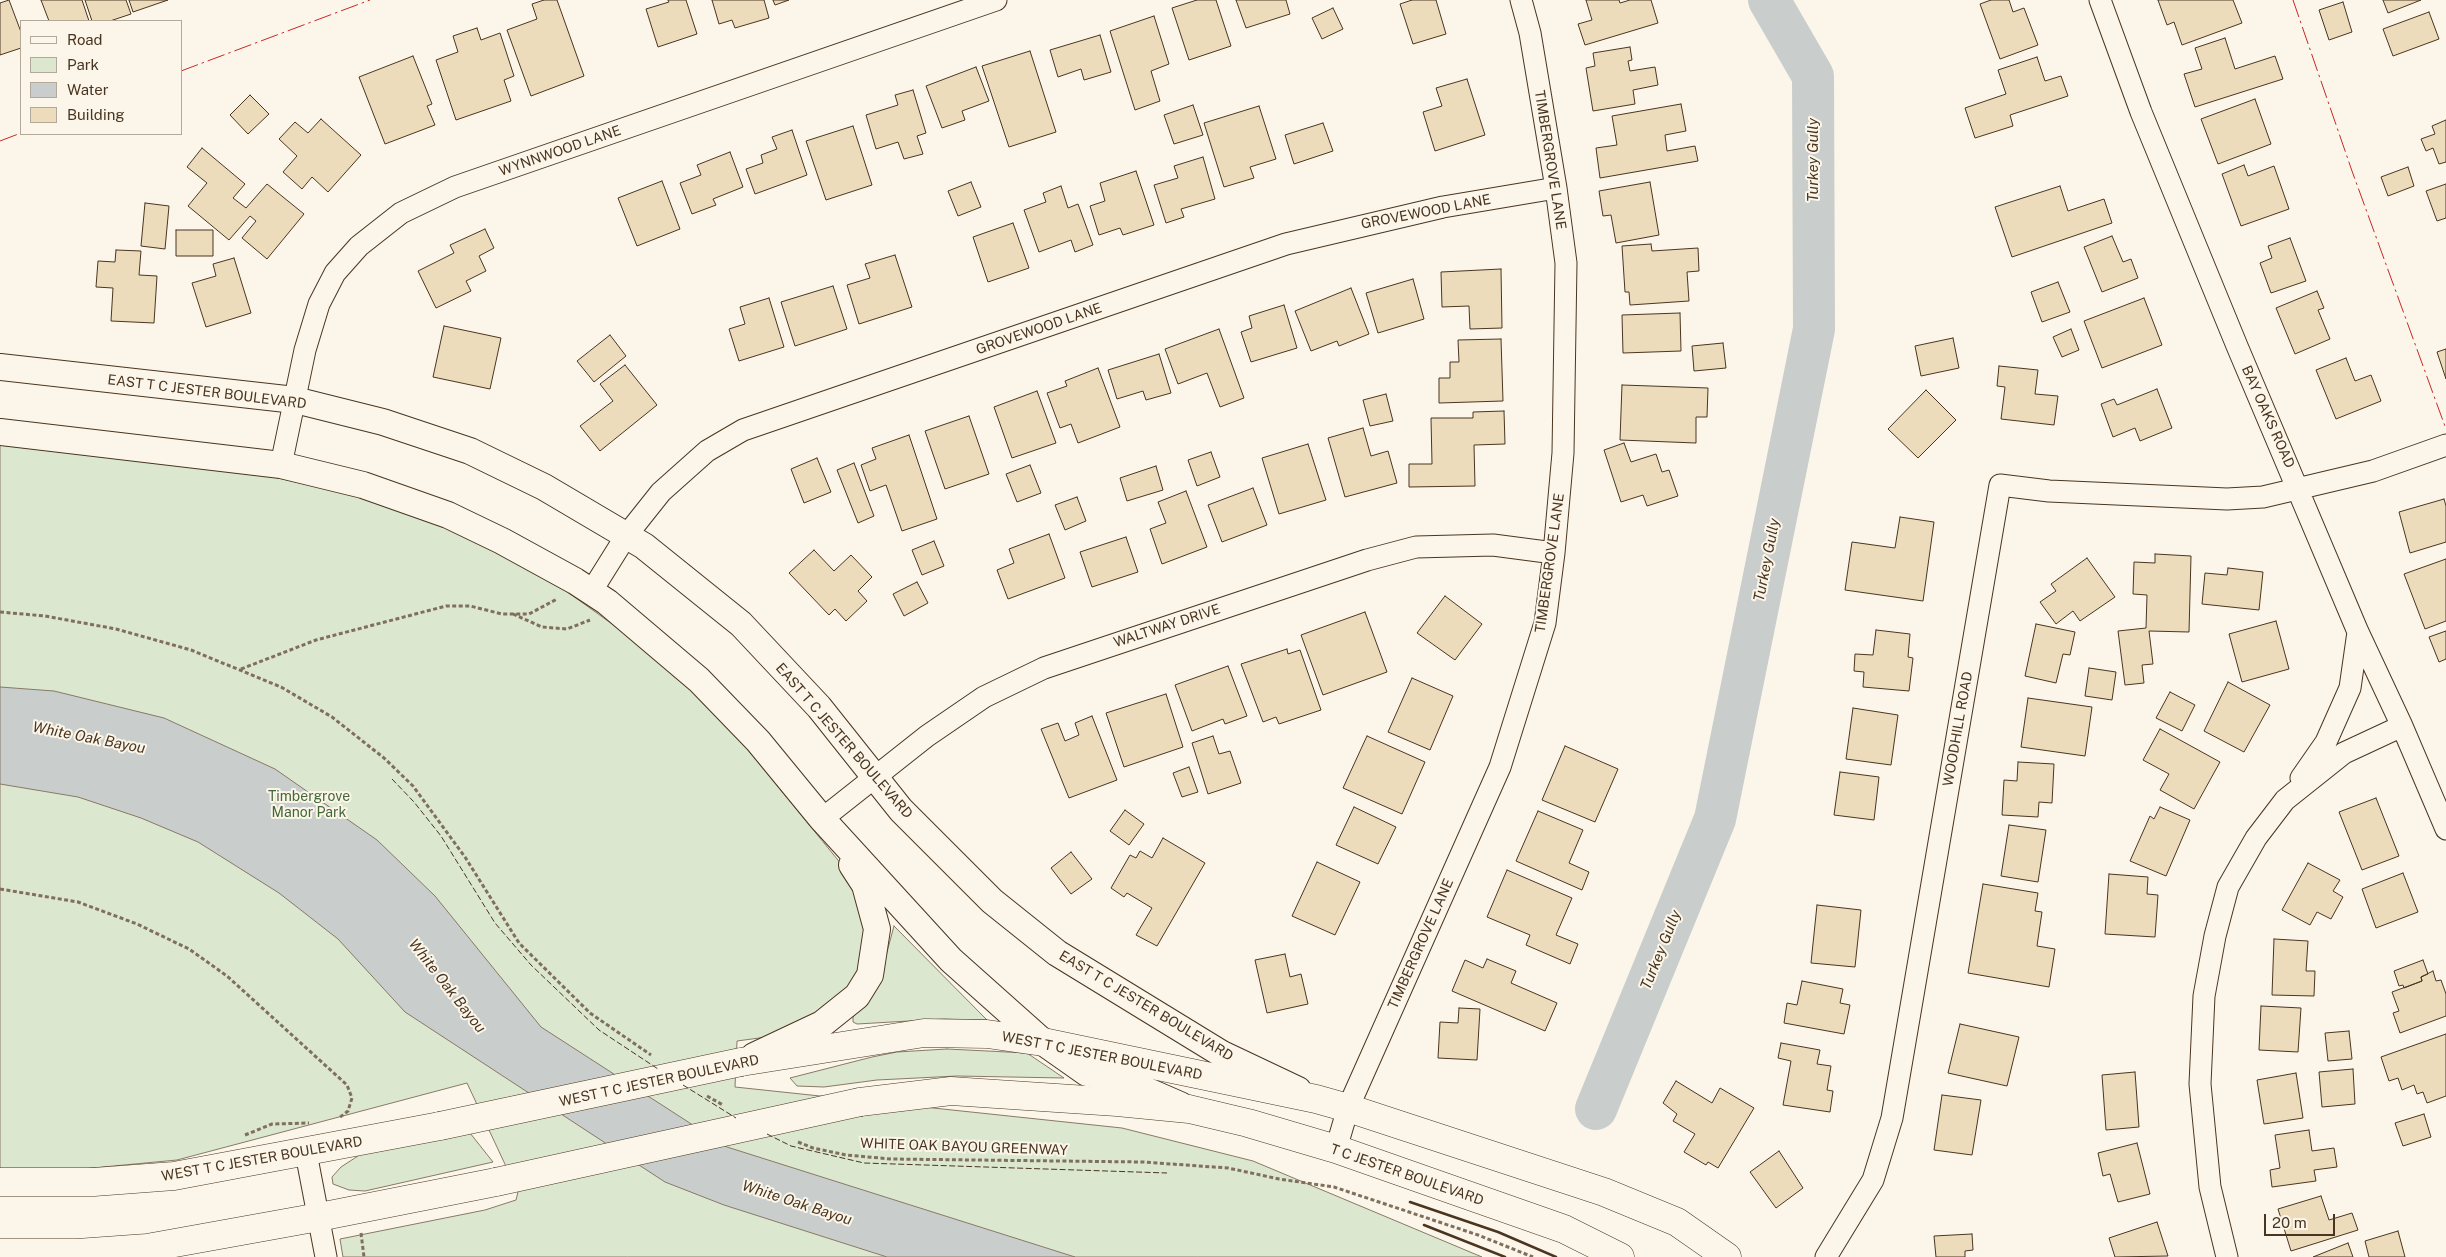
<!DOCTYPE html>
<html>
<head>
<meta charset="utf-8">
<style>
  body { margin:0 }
  #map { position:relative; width:2446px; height:1257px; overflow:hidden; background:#fbf6e9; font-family:"Public Sans",sans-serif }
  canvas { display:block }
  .legend { position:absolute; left:20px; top:20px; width:162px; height:115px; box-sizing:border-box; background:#fbf6e9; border:1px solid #b4a999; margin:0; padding:6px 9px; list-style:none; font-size:15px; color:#4a3520 }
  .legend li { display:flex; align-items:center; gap:10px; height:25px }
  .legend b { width:25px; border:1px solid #b4a999 }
  .scale { position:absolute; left:2264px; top:1214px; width:71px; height:22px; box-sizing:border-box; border:2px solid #4a3520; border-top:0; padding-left:6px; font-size:15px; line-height:18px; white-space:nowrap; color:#4a3520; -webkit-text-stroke:4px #fbf6e9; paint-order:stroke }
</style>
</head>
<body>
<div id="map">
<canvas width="2446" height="1257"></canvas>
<ul class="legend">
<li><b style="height:6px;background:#fbf6e9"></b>Road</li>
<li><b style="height:14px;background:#dce7d0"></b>Park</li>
<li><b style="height:14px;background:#c9cecd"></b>Water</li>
<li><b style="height:14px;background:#ecdcbc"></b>Building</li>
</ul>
<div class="scale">20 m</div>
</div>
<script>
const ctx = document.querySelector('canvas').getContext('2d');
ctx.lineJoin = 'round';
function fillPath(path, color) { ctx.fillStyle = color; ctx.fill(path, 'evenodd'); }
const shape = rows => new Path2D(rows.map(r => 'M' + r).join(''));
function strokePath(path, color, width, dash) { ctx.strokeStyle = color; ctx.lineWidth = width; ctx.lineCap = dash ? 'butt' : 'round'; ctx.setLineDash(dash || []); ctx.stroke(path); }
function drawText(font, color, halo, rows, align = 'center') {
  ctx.font = font + ' "Public Sans",sans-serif'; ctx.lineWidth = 4; ctx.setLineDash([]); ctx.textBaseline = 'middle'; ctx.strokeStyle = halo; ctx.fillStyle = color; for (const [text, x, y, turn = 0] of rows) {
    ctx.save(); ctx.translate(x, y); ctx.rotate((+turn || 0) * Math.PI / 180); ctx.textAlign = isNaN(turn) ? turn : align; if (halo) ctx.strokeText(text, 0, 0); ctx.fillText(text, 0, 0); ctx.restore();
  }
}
const green = shape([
  [0,445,269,476,353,495,438,524,480,543,562,588,640,644,677,675,736,735,855,881,867,915,864,962,840,1000,774,1036,737,1041,735,1087,1122,1128,1253,1161,1482,1257,343,1257,340,1239,485,1210,516,1200,518,1192,467,1083,177,1160,71,1170,0,1170,0,445],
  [894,926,987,1020,944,1019,857,1024,853,1022,853,1017,864,1005,880,978,894,926],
  [947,1049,1027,1053,1064,1078,957,1076,877,1080,824,1087,797,1086,790,1078,872,1057,897,1052,947,1049],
  [470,1133,493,1162,365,1191,349,1190,333,1184,332,1177,341,1167,364,1152,470,1133]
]);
fillPath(green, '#dce7d0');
strokePath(green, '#887966', 1);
const water = shape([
  [0,687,54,691,164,718,275,769,377,840,435,896,541,1027,727,1147,1075,1257,887,1257,724,1205,665,1182,405,1012,338,939,279,893,198,842,141,818,78,797,0,784,0,687]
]);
fillPath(water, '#c9cecd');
strokePath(water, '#887966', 1);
strokePath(shape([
  [1596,1109,1715,819,1814,329,1813,76,1769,0]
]), '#c9cecd', 42);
const building = shape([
  [9,0,21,32,21,48,0,55,0,3,9,0],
  [41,0,82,0,89,21,49,21,41,0],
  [85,0,126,0,131,14,110,21,92,21,85,0],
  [129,0,168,0,133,12,129,0],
  [544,0,557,0,584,76,531,96,507,30,537,19,532,4,544,0],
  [668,0,686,0,697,34,658,47,646,9,669,2,668,0],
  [712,0,764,0,769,18,735,28,732,20,719,24,712,0],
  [773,0,789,0,775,5,773,0],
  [1197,0,1216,0,1231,46,1189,60,1172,8,1197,0],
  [1236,0,1286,0,1290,14,1246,28,1236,0],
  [1412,0,1436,0,1446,34,1413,44,1400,4,1412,0],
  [1586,0,1619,0,1620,3,1630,0,1651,0,1658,23,1585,45,1578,24,1592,20,1586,0],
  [1991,0,2009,0,2013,12,2024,8,2038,45,2000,59,1980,4,1991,0],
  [2158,0,2233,0,2242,23,2182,45,2174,22,2167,25,2158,0],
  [2383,0,2421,0,2388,13,2383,0],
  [2343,2,2352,32,2329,40,2319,10,2343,2],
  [1333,8,1343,29,1322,39,1312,18,1333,8],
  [2429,12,2439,39,2393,56,2383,29,2429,12],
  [1154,16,1169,64,1151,71,1160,101,1135,110,1110,31,1154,16],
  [477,28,481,40,500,33,514,76,504,80,511,101,456,120,436,60,458,52,453,36,477,28],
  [1100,35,1111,72,1084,80,1081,69,1058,77,1050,50,1100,35],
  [2225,38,2235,69,2275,56,2283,79,2195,107,2184,74,2202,69,2195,48,2225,38],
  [1630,47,1632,60,1628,61,1630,71,1655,67,1658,85,1633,90,1635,104,1593,111,1586,68,1595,66,1593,53,1630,47],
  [1030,51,1056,132,1009,147,982,66,1030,51],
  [413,56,432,104,427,106,435,125,385,144,359,77,413,56],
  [2037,57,2045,81,2061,76,2068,96,2010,115,2013,126,1975,138,1965,108,2006,94,1998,70,2037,57],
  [976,67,989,101,962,111,965,120,942,128,926,86,976,67],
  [1467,79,1485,135,1435,151,1423,112,1442,106,1436,88,1467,79],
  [913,90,926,133,917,136,923,154,904,159,898,142,876,149,866,115,898,105,895,95,913,90],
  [250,95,269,114,248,134,230,115,250,95],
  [2255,99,2271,144,2218,164,2201,119,2255,99],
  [1681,104,1686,131,1665,135,1667,151,1695,146,1698,161,1600,178,1596,148,1617,145,1612,116,1681,104],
  [1193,105,1203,135,1174,144,1164,115,1193,105],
  [1259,106,1276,159,1250,167,1254,178,1224,187,1204,123,1259,106],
  [321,119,361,155,328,192,312,177,302,189,283,172,297,156,279,139,295,122,308,133,321,119],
  [2446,120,2446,162,2439,164,2433,148,2426,151,2421,139,2435,134,2432,126,2446,120],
  [1323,123,1333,151,1294,164,1285,135,1323,123],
  [853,126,872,185,826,200,806,141,853,126],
  [792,130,807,175,755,194,746,169,763,163,761,155,777,149,772,137,792,130],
  [202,148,245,184,233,198,246,208,267,184,304,214,267,259,242,238,256,221,250,216,229,240,188,206,207,183,187,167,202,148],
  [730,152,743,187,713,199,716,205,692,214,680,183,701,175,697,165,730,152],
  [1203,157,1215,199,1181,209,1184,217,1166,223,1154,185,1178,178,1174,166,1203,157],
  [2244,165,2248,176,2274,166,2289,209,2241,226,2222,174,2244,165],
  [2408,167,2414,186,2388,196,2381,177,2408,167],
  [1136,171,1154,225,1123,235,1120,228,1099,235,1090,206,1105,201,1100,183,1136,171],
  [662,181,680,229,637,246,618,198,662,181],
  [971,182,981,207,958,216,948,191,971,182],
  [1650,182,1659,235,1616,243,1611,215,1603,216,1599,191,1650,182],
  [2446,184,2446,218,2437,221,2426,191,2446,184],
  [1061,186,1068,208,1078,204,1093,245,1075,252,1071,240,1039,252,1024,210,1046,202,1043,193,1061,186],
  [2060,186,2068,211,2104,199,2112,223,2012,257,1995,207,2060,186],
  [145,203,169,206,165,249,141,246,145,203],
  [1013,223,1029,268,988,282,973,237,1013,223],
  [485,229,494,248,479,256,486,271,466,281,471,291,436,308,418,271,454,253,450,245,485,229],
  [176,230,213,230,213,256,176,256,176,230],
  [2112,236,2123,262,2131,259,2138,278,2102,292,2084,247,2112,236],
  [2290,238,2306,281,2271,293,2260,263,2272,258,2268,246,2290,238],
  [1651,244,1652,251,1698,248,1699,271,1687,272,1689,301,1630,305,1629,292,1625,292,1622,246,1651,244],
  [116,250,141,251,139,275,157,276,154,323,111,321,113,288,96,287,98,261,115,262,116,250],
  [895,255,912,307,859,324,847,285,870,278,865,264,895,255],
  [234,258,251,313,206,327,192,283,216,276,213,264,234,258],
  [1501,269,1502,328,1470,329,1469,306,1442,307,1441,272,1501,269],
  [1413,279,1424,319,1378,333,1366,293,1413,279],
  [2058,282,2070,312,2042,322,2031,292,2058,282],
  [833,286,847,329,795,346,781,302,833,286],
  [1351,288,1369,334,1339,346,1337,341,1311,351,1295,311,1351,288],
  [2317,291,2324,308,2318,310,2330,339,2295,354,2276,308,2317,291],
  [769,298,784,347,739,361,729,329,745,324,740,307,769,298],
  [2144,298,2162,345,2102,368,2084,321,2144,298],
  [1284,305,1297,348,1251,362,1241,332,1252,328,1249,316,1284,305],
  [1680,313,1681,351,1623,353,1622,315,1680,313],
  [444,326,501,338,490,389,433,377,444,326],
  [1219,329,1244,398,1220,407,1207,373,1178,384,1165,349,1219,329],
  [2071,329,2079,350,2062,357,2053,337,2071,329],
  [610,335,626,356,594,382,577,361,610,335],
  [1953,338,1959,368,1921,376,1915,346,1953,338],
  [1501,339,1503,401,1439,403,1439,378,1450,378,1450,362,1459,362,1458,340,1501,339],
  [1723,343,1726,368,1694,371,1692,346,1723,343],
  [2446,349,2446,379,2437,352,2446,349],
  [1159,354,1171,393,1146,400,1143,391,1117,399,1108,370,1159,354],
  [2346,358,2355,381,2371,375,2381,401,2336,419,2316,370,2346,358],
  [625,365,657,405,600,451,580,426,613,401,600,384,625,365],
  [1999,366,2038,370,2035,394,2058,396,2054,425,2001,419,2005,387,1997,386,1999,366],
  [1098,368,1120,427,1078,443,1071,424,1060,428,1047,393,1067,386,1065,381,1098,368],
  [1622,385,1708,388,1707,417,1696,417,1696,443,1620,440,1622,385],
  [2157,389,2172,428,2140,441,2135,428,2113,437,2101,404,2114,399,2117,405,2157,389],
  [1926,390,1956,420,1918,458,1888,429,1926,390],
  [1037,391,1056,443,1012,458,994,407,1037,391],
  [1386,394,1393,421,1370,426,1363,400,1386,394],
  [1504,411,1505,444,1474,445,1475,486,1409,487,1409,464,1432,464,1431,418,1473,418,1473,412,1504,411],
  [969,416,989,474,945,489,925,431,969,416],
  [1363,428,1371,456,1388,451,1397,483,1345,497,1328,438,1363,428],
  [909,435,937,519,902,531,886,485,870,491,861,465,876,459,872,448,909,435],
  [1624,443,1631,462,1656,454,1662,472,1669,470,1678,496,1647,506,1643,495,1621,502,1604,450,1624,443],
  [1308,444,1326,500,1279,514,1262,458,1308,444],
  [1211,452,1220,477,1197,486,1188,460,1211,452],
  [817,458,831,492,804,503,791,469,817,458],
  [854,463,874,516,858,523,837,470,854,463],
  [1030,465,1041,493,1017,502,1006,474,1030,465],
  [1156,466,1163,490,1127,501,1120,478,1156,466],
  [1253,488,1267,525,1222,542,1208,505,1253,488],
  [1186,491,1207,547,1162,564,1150,529,1166,523,1158,502,1186,491],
  [1077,497,1086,521,1065,530,1055,505,1077,497],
  [2444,499,2446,506,2446,542,2410,553,2399,512,2444,499],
  [1900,517,1934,522,1923,601,1845,590,1852,542,1895,548,1900,517],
  [1049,534,1065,578,1008,599,997,570,1014,563,1009,549,1049,534],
  [1126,537,1138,572,1092,587,1080,552,1126,537],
  [934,541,944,566,922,575,912,550,934,541],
  [814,550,834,571,851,555,872,577,858,591,867,601,846,621,835,609,829,615,789,573,814,550],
  [2155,554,2191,556,2189,632,2149,631,2153,664,2142,665,2144,683,2125,685,2118,631,2146,628,2147,595,2133,594,2134,562,2155,563,2155,554],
  [2087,558,2115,597,2080,621,2073,611,2056,624,2040,602,2056,591,2051,584,2087,558],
  [2446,559,2446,621,2425,629,2404,574,2446,559],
  [2228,568,2263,572,2259,610,2202,604,2205,573,2227,575,2228,568],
  [917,582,928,603,904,616,893,594,917,582],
  [1445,596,1482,624,1455,660,1417,633,1445,596],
  [1365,612,1387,672,1323,695,1301,635,1365,612],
  [2276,621,2289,669,2242,682,2229,634,2276,621],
  [2036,624,2075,632,2070,655,2063,654,2056,683,2025,676,2036,624],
  [1876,630,1910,634,1908,657,1913,658,1909,691,1863,687,1864,672,1854,671,1855,654,1873,655,1876,630],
  [2446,631,2446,659,2439,662,2429,637,2446,631],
  [1287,649,1288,654,1300,650,1321,710,1279,724,1276,717,1263,722,1241,664,1287,649],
  [1228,666,1247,716,1225,724,1223,719,1192,731,1175,685,1228,666],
  [2089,668,2116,672,2112,700,2085,696,2089,668],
  [1412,678,1453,696,1430,750,1388,732,1412,678],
  [2228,682,2270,705,2244,752,2204,731,2228,682],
  [2170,692,2195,705,2182,731,2156,718,2170,692],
  [1166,694,1183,747,1124,767,1106,713,1166,694],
  [2028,698,2092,707,2085,756,2021,747,2028,698],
  [1853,708,1898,715,1891,765,1846,759,1853,708],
  [1092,716,1117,780,1069,798,1041,729,1058,723,1065,741,1079,735,1075,723,1092,716],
  [2160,729,2220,762,2194,809,2160,790,2169,774,2143,760,2160,729],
  [1213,736,1219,754,1230,751,1241,783,1208,794,1192,743,1213,736],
  [1367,736,1425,762,1402,814,1343,788,1367,736],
  [1565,746,1618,769,1595,822,1542,800,1565,746],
  [2018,762,2054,764,2052,803,2039,802,2038,817,2002,815,2004,780,2017,781,2018,762],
  [1189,767,1198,792,1182,797,1173,773,1189,767],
  [1840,772,1879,777,1874,820,1834,815,1840,772],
  [2376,798,2399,856,2362,870,2339,812,2376,798],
  [1354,807,1396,827,1378,864,1336,845,1354,807],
  [2160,807,2190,820,2166,876,2130,861,2150,816,2154,819,2160,807],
  [1125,810,1144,824,1129,845,1110,831,1125,810],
  [1538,811,1583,830,1569,863,1589,872,1582,890,1516,861,1538,811],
  [2009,825,2046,830,2038,882,2001,876,2009,825],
  [1163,838,1205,863,1157,946,1136,935,1152,908,1127,893,1124,897,1111,888,1130,855,1136,858,1140,851,1152,858,1163,838],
  [1071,852,1092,879,1071,894,1051,868,1071,852],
  [1317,862,1360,882,1335,935,1292,916,1317,862],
  [2308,863,2340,880,2333,891,2343,897,2331,919,2317,912,2310,925,2282,910,2308,863],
  [1507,870,1572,898,1556,935,1578,944,1570,964,1526,945,1530,935,1487,917,1507,870],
  [2403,873,2418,912,2376,928,2362,889,2403,873],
  [2109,874,2148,877,2147,894,2158,895,2155,937,2105,934,2109,874],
  [1983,884,2038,893,2035,911,2042,912,2037,946,2055,949,2049,987,1968,973,1983,884],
  [1817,905,1861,910,1855,967,1811,963,1817,905],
  [2274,939,2308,941,2306,971,2315,971,2314,996,2272,995,2274,939],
  [1285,954,1290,977,1301,974,1308,1004,1267,1013,1255,960,1285,954],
  [1487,959,1516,971,1511,983,1557,1003,1545,1031,1452,991,1465,960,1483,968,1487,959],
  [2423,960,2428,974,2421,977,2422,981,2404,988,2403,985,2399,986,2394,971,2423,960],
  [2433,971,2436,981,2441,980,2446,994,2446,1016,2400,1033,2393,1013,2399,1011,2392,992,2422,981,2421,977,2433,971],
  [1802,981,1843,989,1840,1003,1850,1005,1844,1034,1784,1023,1787,1003,1797,1005,1802,981],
  [2261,1006,2301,1008,2298,1052,2259,1050,2261,1006],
  [1459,1008,1480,1009,1477,1060,1438,1058,1440,1022,1458,1023,1459,1008],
  [1960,1024,2019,1037,2007,1086,1948,1073,1960,1024],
  [2349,1031,2352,1059,2328,1061,2325,1033,2349,1031],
  [2446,1034,2446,1096,2427,1103,2423,1092,2417,1094,2414,1085,2402,1090,2398,1078,2389,1081,2381,1057,2446,1034],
  [1781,1043,1820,1050,1817,1064,1831,1066,1827,1090,1833,1091,1830,1112,1783,1105,1791,1061,1778,1058,1781,1043],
  [2353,1069,2355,1104,2322,1107,2319,1072,2353,1069],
  [2135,1072,2139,1127,2106,1130,2102,1075,2135,1072],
  [2296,1073,2303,1118,2264,1124,2257,1080,2296,1073],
  [1676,1081,1712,1103,1720,1088,1754,1108,1718,1168,1708,1162,1706,1165,1684,1152,1695,1134,1673,1121,1677,1114,1663,1103,1676,1081],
  [1942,1095,1981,1100,1972,1155,1934,1150,1942,1095],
  [2424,1114,2431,1137,2403,1146,2395,1123,2424,1114],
  [2309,1130,2312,1151,2334,1148,2337,1167,2314,1170,2316,1181,2272,1187,2270,1170,2280,1168,2275,1135,2309,1130],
  [2137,1143,2150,1194,2118,1202,2110,1174,2103,1176,2098,1153,2137,1143],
  [1779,1151,1803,1188,1776,1208,1750,1172,1779,1151],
  [2321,1196,2329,1220,2352,1213,2358,1230,2291,1251,2278,1209,2321,1196],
  [2157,1222,2168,1256,2115,1257,2109,1238,2157,1222],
  [2398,1231,2405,1257,2369,1257,2365,1241,2398,1231],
  [1972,1234,1973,1250,1965,1251,1965,1257,1936,1257,1934,1236,1972,1234],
  [2348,1243,2353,1257,2313,1257,2348,1243]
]);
fillPath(building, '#ecdcbc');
strokePath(building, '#4a3520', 1);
const minor = shape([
  [2100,0,2141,112,2237,346,2358,632,2402,726,2446,829],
  [281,465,305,350,319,304,335,273,359,246,401,213,455,187,996,0],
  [591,592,626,536,661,492,707,451,743,430,1286,244,1443,207,1556,188],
  [2301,778,2326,742,2350,688,2358,632],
  [822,819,927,736,984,697,1044,668,1367,560,1416,547,1493,545,1554,553],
  [1336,1149,1348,1108,1500,767,1545,623,1554,553,1563,453,1566,263,1556,188,1530,33,1521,0],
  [306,1153,326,1257],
  [1826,1257,1873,1180,1892,1118,2000,485,2049,491,2227,499,2263,497,2373,471,2446,445],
  [2227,1257,2210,1187,2200,1084,2204,996,2215,936,2228,887,2256,838,2285,800,2344,753,2402,726]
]);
const tertiary = shape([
  [0,367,295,400,383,422,470,451,544,487,644,546,741,624,819,707,901,810,992,901,1057,953,1222,1054,1298,1090],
  [0,432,281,465,363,485,448,515,502,541,575,581,607,602,699,680,758,741,822,819,951,960,1043,1042,1087,1073,1120,1079,1180,1105],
  [754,1056,822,1024,857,996,870,975,877,929,865,885,852,865]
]);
const secondary = shape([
  [741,1062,924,1033,987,1034,1043,1042,1316,1099,1348,1108,1604,1192,1677,1222,1727,1257],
  [860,1102,951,1091,1117,1102,1189,1109,1248,1123,1336,1149,1564,1229,1620,1257],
  [0,1182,94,1182,174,1176,440,1126],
  [0,1253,77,1253,147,1248,319,1217,496,1182]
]);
strokePath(minor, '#4a3520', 23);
strokePath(tertiary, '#4a3520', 28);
strokePath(secondary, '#4a3520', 29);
strokePath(shape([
  [0,612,45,616,116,629,191,650,281,687,332,717,384,758,413,786,465,857,519,943,590,1013,651,1055],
  [513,614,542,627,567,629,590,620],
  [241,669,316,640,446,606,470,606,502,614,529,614,557,599],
  [0,889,78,902,137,924,189,949,227,976,347,1085,352,1098,348,1111,339,1118],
  [707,1096,723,1105],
  [245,1135,272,1124,309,1123],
  [798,1142,813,1148,846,1155,891,1159,1143,1162,1228,1168,1279,1179,1334,1187,1478,1235,1533,1257],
  [361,1233,364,1257]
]), '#7f6f5c', 3, [4, 2.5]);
strokePath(minor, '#fbf6e9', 21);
strokePath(tertiary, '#fbf6e9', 26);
strokePath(secondary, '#fbf6e9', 28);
const secondaryBridge = shape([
  [440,1126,741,1062],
  [496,1182,860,1102]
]);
strokePath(secondaryBridge, '#4a3520', 29, []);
strokePath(secondaryBridge, '#fbf6e9', 28);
strokePath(shape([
  [392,779,414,802,441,836,495,923,531,965,599,1030,658,1069],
  [683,1085,736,1118],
  [767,1134,791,1146,864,1163,1167,1173]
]), '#4a3520', 1, [6, 2.5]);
strokePath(shape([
  [1410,1202,1498,1232,1556,1257],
  [1424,1225,1505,1257]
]), '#4a3520', 2.5);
strokePath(shape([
  [2293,0,2352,171,2446,429],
  [181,71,370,0],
  [0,141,21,133]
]), '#c62828', 1, [18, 4, 2.5, 4]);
drawText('14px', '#4a3520', '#fbf6e9', [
  ["WYNNWOOD LANE",560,151,-19],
  ["TIMBERGROVE LANE",1550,160,81],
  ["GROVEWOOD LANE",1426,212,-11],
  ["GROVEWOOD LANE",1039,329,-19],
  ["EAST T C JESTER BOULEVARD",207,392,7],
  ["BAY OAKS ROAD",2268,417,66],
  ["TIMBERGROVE LANE",1550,563,-82],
  ["WALTWAY DRIVE",1167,626,-18],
  ["WOODHILL ROAD",1958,729,-80],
  ["EAST T C JESTER BOULEVARD",844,741,49],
  ["TIMBERGROVE LANE",1421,944,-66],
  ["EAST T C JESTER BOULEVARD",1146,1006,31],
  ["WEST T C JESTER BOULEVARD",1102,1056,11],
  ["WEST T C JESTER BOULEVARD",659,1081,-12],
  ["WHITE OAK BAYOU GREENWAY",964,1147,2],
  ["WEST T C JESTER BOULEVARD",262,1159,-10],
  ["T C JESTER BOULEVARD",1407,1175,19]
]);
drawText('14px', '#436837', '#fbf6e9', [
  ["Timbergrove",309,797],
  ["Manor Park",309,813]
]);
drawText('italic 15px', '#4a3520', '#fbf6e9', [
  ["Turkey Gully",1813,160,-90],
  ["Turkey Gully",1767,560,-79],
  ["White Oak Bayou",89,738,11],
  ["Turkey Gully",1661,950,-68],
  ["White Oak Bayou",447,986,52],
  ["White Oak Bayou",797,1203,18]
]);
</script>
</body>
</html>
